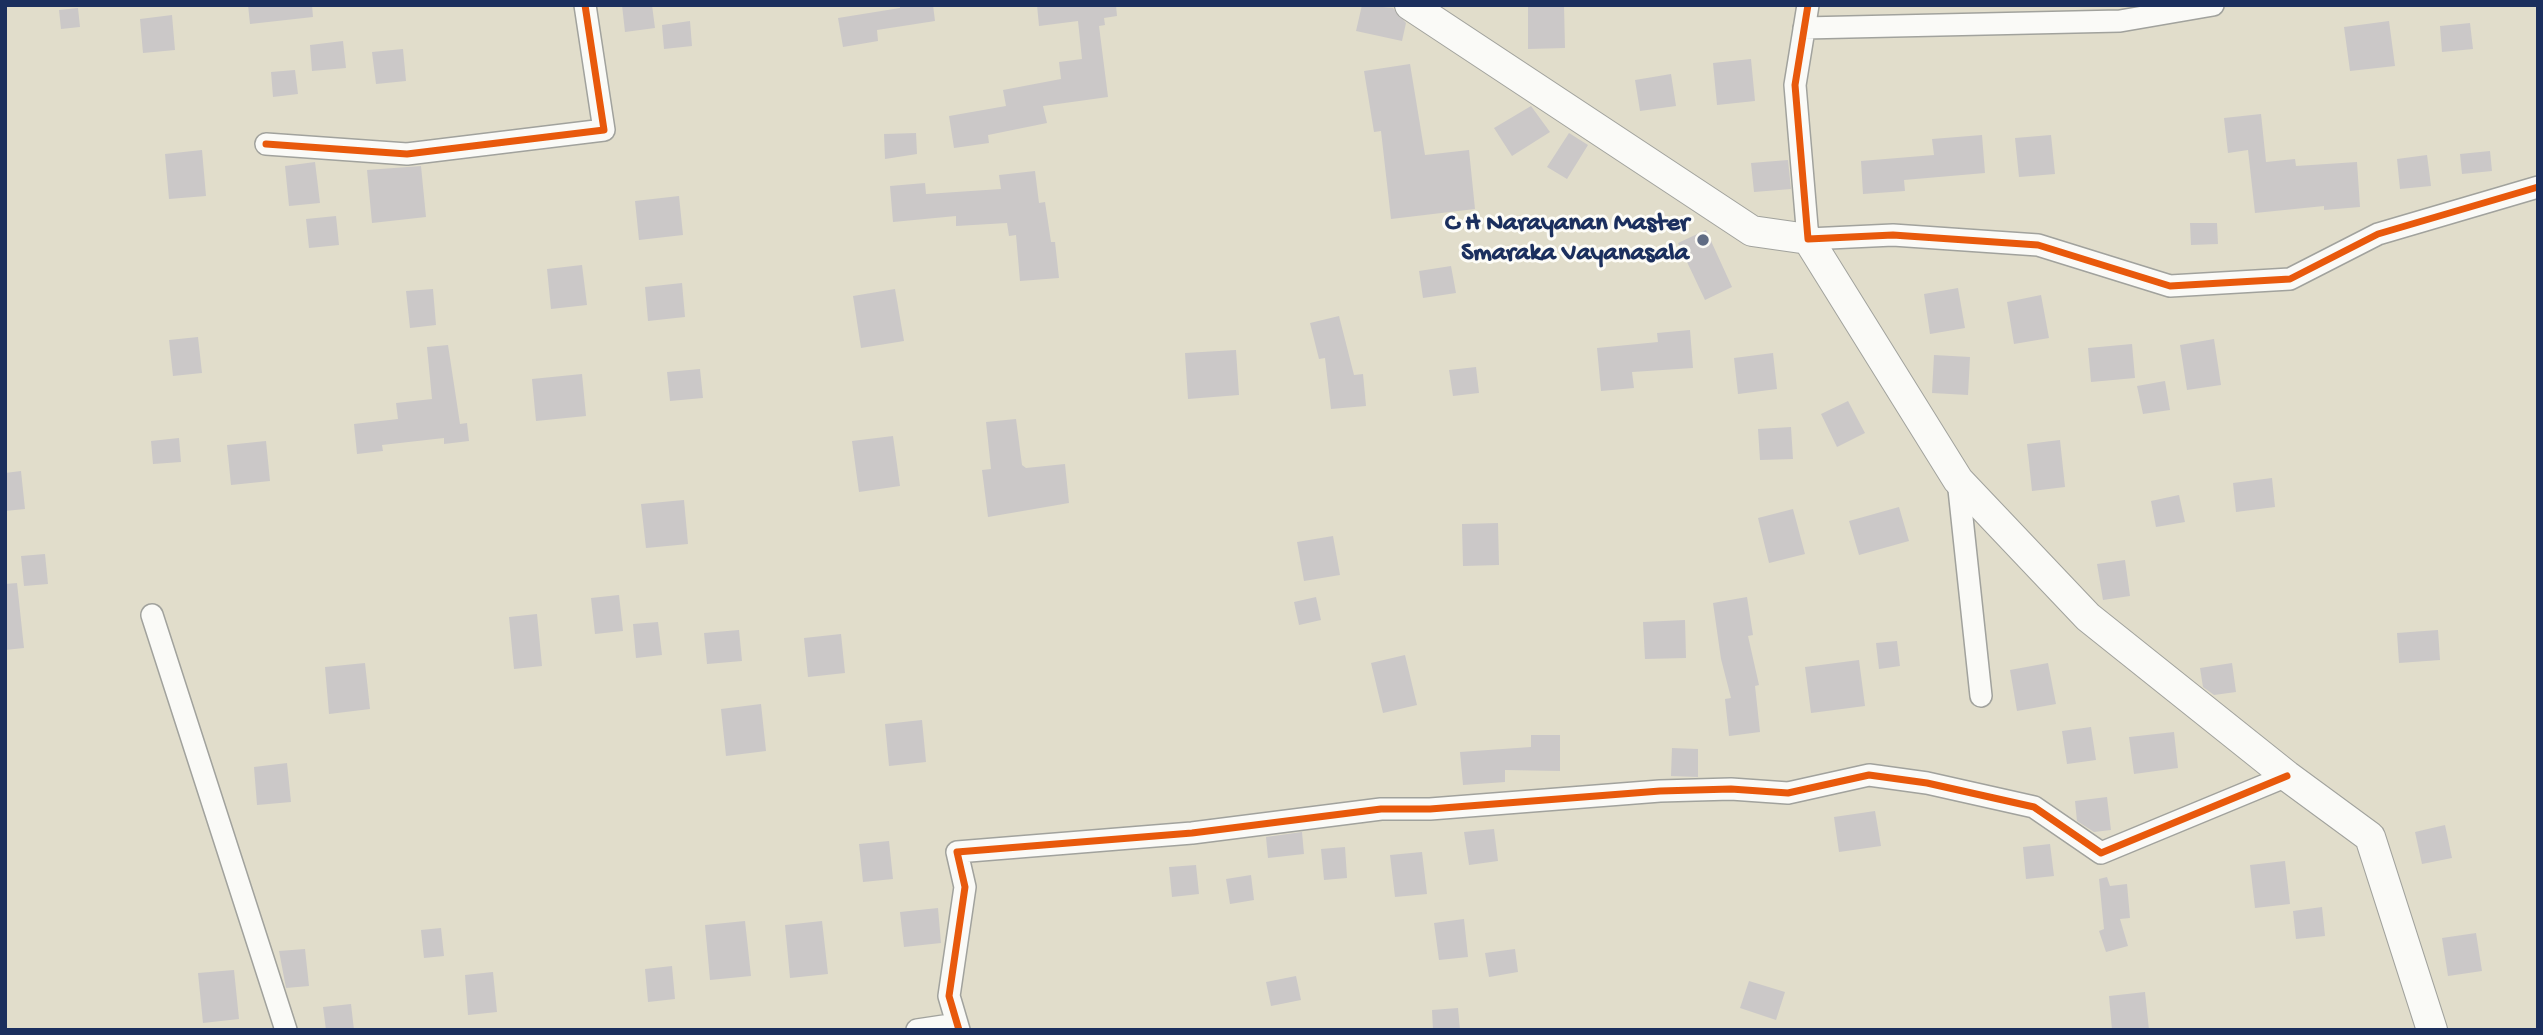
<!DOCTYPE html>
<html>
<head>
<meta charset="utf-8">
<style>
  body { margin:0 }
  #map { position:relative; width:2543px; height:1035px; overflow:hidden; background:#e1ddcb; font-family:"Gochi Hand",sans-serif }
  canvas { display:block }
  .frame { position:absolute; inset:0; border:7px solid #1b2f5e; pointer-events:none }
</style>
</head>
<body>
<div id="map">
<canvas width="2543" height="1035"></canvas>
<div class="frame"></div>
</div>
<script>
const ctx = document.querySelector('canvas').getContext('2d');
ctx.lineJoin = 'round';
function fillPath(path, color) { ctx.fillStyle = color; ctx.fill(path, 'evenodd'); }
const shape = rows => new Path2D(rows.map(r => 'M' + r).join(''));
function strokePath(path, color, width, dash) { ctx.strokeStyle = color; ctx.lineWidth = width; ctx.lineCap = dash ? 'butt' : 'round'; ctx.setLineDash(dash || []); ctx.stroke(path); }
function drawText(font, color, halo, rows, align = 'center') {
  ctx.font = font + ' "Gochi Hand",sans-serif'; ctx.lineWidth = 6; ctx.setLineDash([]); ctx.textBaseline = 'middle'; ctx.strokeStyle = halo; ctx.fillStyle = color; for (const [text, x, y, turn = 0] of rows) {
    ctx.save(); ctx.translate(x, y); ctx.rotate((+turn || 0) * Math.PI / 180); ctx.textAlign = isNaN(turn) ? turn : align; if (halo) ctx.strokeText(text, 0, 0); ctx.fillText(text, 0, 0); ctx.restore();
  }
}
fillPath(shape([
  [248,5,312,5,313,17,250,24],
  [622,5,652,5,655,28,625,32],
  [900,5,933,5,935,21,877,30,878,41,843,47,838,18,900,8],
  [1037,5,1116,5,1117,16,1104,18,1105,25,1099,26,1108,97,1043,106,1047,123,988,135,989,143,954,148,949,116,1006,106,1003,90,1061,79,1059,62,1082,59,1078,21,1039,26],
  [1362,5,1393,8,1406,23,1402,41,1356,31],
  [1528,5,1564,5,1565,48,1528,49],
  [78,8,80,27,61,29,59,10],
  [172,15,175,50,143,53,140,19],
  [690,21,692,46,664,49,662,25],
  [2389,21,2395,66,2350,71,2344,27],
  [2470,23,2473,49,2442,52,2440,26],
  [343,41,346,68,312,71,310,45],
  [403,49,406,81,376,84,372,52],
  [1751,59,1755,101,1717,105,1713,63],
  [1410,64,1425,155,1469,150,1475,209,1391,219,1381,131,1374,132,1364,71],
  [295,70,298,94,273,97,271,72],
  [1671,74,1676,106,1640,111,1635,80],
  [1531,106,1550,132,1512,156,1494,128],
  [2261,114,2266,162,2295,159,2296,166,2357,162,2360,207,2324,210,2324,206,2255,213,2248,150,2228,153,2224,118],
  [916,133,917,154,885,159,884,134],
  [1569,133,1588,145,1567,179,1547,167],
  [1982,135,1985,173,1904,180,1905,191,1863,194,1861,161,1934,155,1932,139],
  [2051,135,2055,174,2019,177,2015,138],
  [202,150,206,196,169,199,165,154],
  [2490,151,2492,171,2462,174,2460,154],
  [2427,155,2431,186,2400,189,2397,159],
  [1788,160,1791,189,1754,192,1751,163],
  [315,162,320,203,289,206,285,166],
  [421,166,426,217,372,223,367,170],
  [1035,171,1039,203,1045,202,1051,242,1055,242,1059,278,1020,281,1016,235,1009,236,1007,223,956,226,956,216,893,222,890,186,925,183,926,194,1001,189,999,175],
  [679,196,683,235,639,240,635,201],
  [336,216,339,245,309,248,306,219],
  [2190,223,2217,223,2218,244,2191,245],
  [1706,230,1732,287,1705,300,1678,243],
  [582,265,587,305,551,309,547,269],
  [1451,266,1456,293,1423,298,1419,271],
  [682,283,685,317,648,321,645,287],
  [1958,288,1965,328,1930,334,1924,294],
  [433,289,436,325,410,328,406,291],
  [895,289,904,341,861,348,853,296],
  [2041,295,2049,338,2014,344,2007,302],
  [1339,316,1354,375,1363,374,1366,406,1331,409,1325,358,1319,359,1310,323],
  [1690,330,1693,368,1632,372,1634,388,1601,391,1597,348,1658,342,1657,333],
  [198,337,202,373,173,376,169,340],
  [2214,339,2221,385,2187,390,2180,345],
  [2132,344,2135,378,2091,382,2088,348],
  [448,345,460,424,467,423,469,441,444,444,444,438,382,445,383,451,357,454,354,424,398,419,396,403,432,399,427,347],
  [1236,350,1239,395,1188,399,1185,353],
  [1773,353,1777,389,1738,394,1734,358],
  [1934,355,1970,357,1968,395,1932,393],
  [1476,367,1479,393,1453,396,1449,370],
  [700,369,703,398,670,401,667,372],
  [582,374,586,416,536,421,532,379],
  [2165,381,2170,410,2143,414,2137,386],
  [1848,401,1865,433,1837,447,1821,414],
  [1016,419,1022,465,1026,468,1065,464,1069,503,988,517,982,470,991,469,986,422],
  [1791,427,1793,459,1760,460,1758,429],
  [893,436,900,486,859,492,852,441],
  [179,438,181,462,153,464,151,441],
  [2060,440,2065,487,2032,491,2027,444],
  [266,441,270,481,231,485,227,445],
  [21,471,25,509,5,511,5,473],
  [2272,478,2275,507,2236,512,2233,483],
  [2179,495,2185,522,2156,527,2151,501],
  [684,500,688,544,646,548,641,504],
  [1899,507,1909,541,1859,555,1849,521],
  [1793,509,1805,554,1769,563,1758,518],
  [1498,523,1499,565,1463,566,1462,524],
  [1333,536,1340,575,1304,581,1297,542],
  [45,554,48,584,24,586,21,556],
  [2125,560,2130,596,2103,600,2097,564],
  [17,583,24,648,5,650,5,584],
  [619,595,623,631,595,634,591,598],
  [1316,597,1321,620,1299,625,1294,602],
  [1747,597,1753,635,1748,636,1759,685,1755,686,1760,732,1729,736,1725,699,1731,698,1721,659,1713,603],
  [537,614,542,666,514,669,509,617],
  [1685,620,1686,658,1645,659,1643,622],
  [658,622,662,655,636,658,633,624],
  [739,630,742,661,707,664,704,633],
  [2438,630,2440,660,2399,663,2397,633],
  [841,634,845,673,808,677,804,638],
  [1897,641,1900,666,1879,669,1876,643],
  [1405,655,1417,705,1383,713,1371,663],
  [1859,660,1865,706,1811,713,1805,667],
  [365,663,370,709,329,714,325,667],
  [2048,663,2056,704,2017,711,2010,670],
  [2232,663,2236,692,2214,695,2203,687,2200,668],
  [761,704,766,751,726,756,721,709],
  [922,720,926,762,889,766,885,724],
  [2091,727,2096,760,2067,764,2062,731],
  [2174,732,2178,768,2134,774,2129,737],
  [1531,735,1560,735,1560,771,1505,770,1505,782,1463,785,1460,752,1531,747],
  [1672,748,1698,749,1698,777,1671,776],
  [287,763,291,802,257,805,254,767],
  [2107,797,2111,830,2094,832,2077,821,2075,801],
  [1875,811,1881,846,1839,852,1834,817],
  [2445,825,2452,858,2422,864,2415,832],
  [1494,829,1498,861,1469,865,1464,832],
  [1302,832,1304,854,1268,858,1266,837],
  [889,841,893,879,863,882,859,844],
  [2050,844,2054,876,2026,879,2023,847],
  [1345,847,1347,878,1324,880,1321,849],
  [1422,852,1427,894,1395,897,1390,855],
  [2285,861,2290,904,2255,908,2250,865],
  [1196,865,1199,894,1172,897,1169,867],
  [1251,875,1254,900,1230,904,1226,879],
  [2107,877,2110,886,2127,884,2130,918,2120,919,2128,946,2106,952,2099,931,2104,929,2099,879],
  [2322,907,2325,936,2296,939,2293,911],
  [938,908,941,943,904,947,900,912],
  [1464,919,1468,957,1439,960,1434,923],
  [745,921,751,976,710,980,705,925],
  [822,921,828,974,790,978,785,925],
  [441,928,444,956,424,958,421,930],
  [2476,933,2482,971,2448,976,2442,938],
  [305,949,309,986,286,988,279,951],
  [1515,949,1518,972,1489,977,1485,953],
  [672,966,675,999,648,1002,645,969],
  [234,970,239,1019,203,1023,198,973],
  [493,972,497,1012,468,1015,465,975],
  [1296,976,1301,1000,1271,1006,1266,982],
  [1749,981,1785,992,1776,1020,1740,1008],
  [2145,992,2149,1030,2112,1030,2109,996],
  [351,1004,354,1030,326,1030,323,1007],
  [1458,1008,1460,1030,1433,1030,1432,1010]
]), '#cbc8c8');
const street = shape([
  [1808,5,1795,85,1808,239,1893,235,2038,245,2170,286,2290,279,2378,234,2538,187],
  [1804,28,2120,21,2213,5],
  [266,144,407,154,604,130,585,5],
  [1958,480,1981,696],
  [152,615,286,1030],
  [917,1030,957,1024],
  [959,1030,949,996,965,887,957,852,1192,833,1381,809,1430,809,1660,791,1731,789,1788,793,1869,775,1927,783,2034,807,2101,853,2287,776]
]);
const secondary = shape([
  [1410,5,1752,231,1808,239,1958,480,2088,617,2287,776,2370,837,2432,1030]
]);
strokePath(street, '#a1a29d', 24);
strokePath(secondary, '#a1a29d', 32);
strokePath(street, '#fafaf7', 21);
strokePath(secondary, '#fafaf7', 30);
strokePath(shape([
  [1808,5,1795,85,1808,239,1893,235,2038,245,2170,286,2290,279,2378,234,2538,187],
  [266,144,407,154,604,130,585,5],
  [959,1030,949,996,965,887,957,852,1192,833,1381,809,1430,809,1660,791,1731,789,1788,793,1869,775,1927,783,2034,807,2101,853,2287,776]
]), '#e8590c', 7);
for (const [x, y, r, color] of [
  [1703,240,7,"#606c84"]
]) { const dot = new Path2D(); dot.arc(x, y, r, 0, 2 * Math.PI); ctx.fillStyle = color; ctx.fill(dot); strokePath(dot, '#fdfcf7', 2.5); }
drawText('bold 26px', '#1b2f5e', '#fdfcf7', [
  ["C H Narayanan Master",1689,225],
  ["Smaraka Vayanasala",1689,255]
], 'right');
</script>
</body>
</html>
